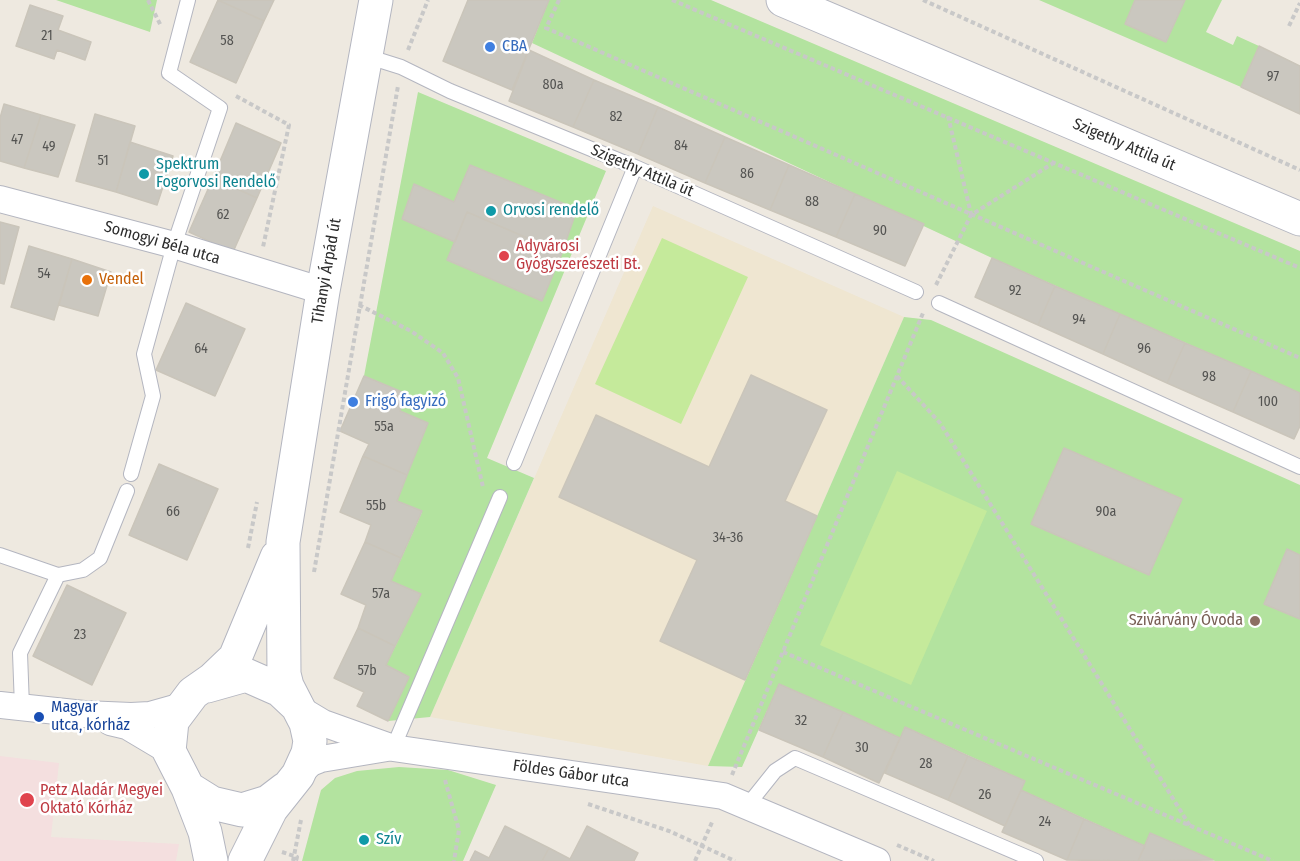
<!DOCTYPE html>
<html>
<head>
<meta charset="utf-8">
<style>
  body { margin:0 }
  canvas { display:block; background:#eee9e0 }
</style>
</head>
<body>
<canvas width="1300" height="861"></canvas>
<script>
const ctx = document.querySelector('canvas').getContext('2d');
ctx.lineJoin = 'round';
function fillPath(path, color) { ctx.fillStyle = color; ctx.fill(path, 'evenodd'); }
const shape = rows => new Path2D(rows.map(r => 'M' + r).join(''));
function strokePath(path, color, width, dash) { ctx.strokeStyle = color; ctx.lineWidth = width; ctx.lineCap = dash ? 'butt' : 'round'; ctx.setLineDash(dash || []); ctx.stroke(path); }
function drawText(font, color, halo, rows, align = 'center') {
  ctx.font = font + ' "Fira Sans Condensed",sans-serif'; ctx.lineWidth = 5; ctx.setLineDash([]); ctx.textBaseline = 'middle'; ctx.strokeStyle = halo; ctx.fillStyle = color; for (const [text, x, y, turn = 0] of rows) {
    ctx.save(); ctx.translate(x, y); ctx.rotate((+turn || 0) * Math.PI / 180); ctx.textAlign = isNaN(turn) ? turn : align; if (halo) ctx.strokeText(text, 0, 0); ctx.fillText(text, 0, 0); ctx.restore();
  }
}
fillPath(shape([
  [653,206,904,317,708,766,430,717]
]), '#efe6d1');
fillPath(shape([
  [0,756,59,763,51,837,179,844,176,861,0,861]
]), '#f4dfdf');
fillPath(shape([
  [56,0,157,0,150,32],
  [549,0,711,0,1300,251,1300,393,992,258,532,43],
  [1039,0,1222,0,1206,32,1233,45,1237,36,1259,46,1241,87],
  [418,92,606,171,487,458,534,478,430,717,388,721,409,677,386,665,421,594,391,581,422,512,397,501,400,411,406,394,364,376],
  [904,317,931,320,1300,485,1300,861,1215,861,1150,834,1145,846,1021,790,1025,781,905,727,900,738,779,684,742,767,708,766],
  [399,767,448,770,496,785,463,861,302,861,321,790,335,778,357,771]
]), '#b3e39f');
fillPath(shape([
  [662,238,748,277,681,424,595,384],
  [897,471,987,511,911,685,820,645]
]), '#c5ea9b');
const building = shape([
  [218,0,274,0,264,21,218,0],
  [218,0,264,21,236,83,190,62,218,0],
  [468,0,549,0,512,90,443,61,468,0],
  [1135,0,1185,0,1166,42,1125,24,1135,0],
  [30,5,63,16,58,30,91,42,85,60,57,50,54,59,16,46,30,5],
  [1259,46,1300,66,1300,114,1241,87,1259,46],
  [529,50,594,80,573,127,509,101,529,50],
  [594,80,658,107,638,154,573,127,594,80],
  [4,104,41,115,24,168,0,161,0,118,4,104],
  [658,107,725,137,705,183,638,154,658,107],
  [95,114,135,126,116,192,76,181,95,114],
  [41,115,75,125,58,177,24,168,41,115],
  [236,123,281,143,257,198,213,178,236,123],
  [725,137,789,165,770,210,705,183,725,137],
  [130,142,173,156,157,205,116,192,130,142],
  [470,165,577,209,562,253,467,212,455,242,402,219,414,184,454,202,470,165],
  [789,165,855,194,836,237,770,210,789,165],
  [213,178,257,198,233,252,189,232,213,178],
  [855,194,924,224,905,266,836,237,855,194],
  [467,212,562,253,542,301,447,260,467,212],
  [0,222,19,227,4,284,0,283,0,222],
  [29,246,72,259,54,320,11,307,29,246],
  [992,258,1055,286,1038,325,975,297,992,258],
  [72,259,111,272,98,316,59,305,72,259],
  [1055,286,1120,314,1103,354,1038,325,1055,286],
  [186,303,245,329,215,396,156,370,186,303],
  [1120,314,1185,343,1167,383,1103,354,1120,314],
  [1185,343,1251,371,1233,412,1167,383,1185,343],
  [1251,371,1300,393,1300,426,1294,439,1233,412,1251,371],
  [751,375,827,410,785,501,817,516,745,680,660,641,697,560,559,497,596,415,709,467,751,375],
  [364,376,407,394,400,411,428,423,407,475,363,456,369,444,340,431,364,376],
  [1064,448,1182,499,1149,575,1031,524,1064,448],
  [363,456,407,475,397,501,422,511,401,558,365,542,371,525,340,512,363,456],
  [159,464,218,489,187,560,129,535,159,464],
  [365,542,401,558,391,581,421,594,395,646,358,628,366,605,341,594,365,542],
  [1287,549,1300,555,1300,619,1264,604,1287,549],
  [67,585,126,613,92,685,33,656,67,585],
  [358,628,395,646,386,665,409,677,388,721,357,706,364,692,334,678,358,628],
  [779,684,843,712,823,757,759,730,779,684],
  [843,712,900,738,879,783,823,757,843,712],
  [905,727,968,756,948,800,885,773,905,727],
  [968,756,1025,781,1005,826,948,800,968,756],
  [1021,790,1084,819,1067,860,1002,832,1021,790],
  [1084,819,1145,846,1138,861,1067,860,1084,819],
  [505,826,549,848,542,861,470,861,475,851,489,858,505,826],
  [587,826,638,853,634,861,542,861,549,848,570,859,587,826],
  [1150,833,1213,860,1138,861,1150,833]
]);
fillPath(building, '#cac7bf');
strokePath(building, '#cac5ba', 1.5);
const service = shape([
  [366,56,401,67,450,91,635,167,916,292],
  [939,303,1300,467],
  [514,463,635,167],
  [131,474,153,396,144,354,174,245,220,108,169,73,188,0],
  [0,555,58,575],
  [22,707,20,653,58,575,83,570,100,558,127,491],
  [393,748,500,497],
  [747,806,775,771,795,758,1036,861]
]);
const minor = shape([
  [0,199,174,245,323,291],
  [0,705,84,714,131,716,150,715,182,706],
  [298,708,323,723,393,748,723,796,877,861],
  [110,722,127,726,169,751],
  [298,775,311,763,321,759,387,748]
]);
const tertiary = shape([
  [783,0,1300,219],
  [207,686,246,675,280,690,297,706],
  [188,788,212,803,242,810,268,802,285,789],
  [211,861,205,832,188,788,169,751,172,721,193,693,213,679,235,658,277,557],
  [245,861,271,809,298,775,308,753,310,741,306,723,287,686,284,674,283,542,323,291,376,0]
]);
strokePath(service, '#b4b6c0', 16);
strokePath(minor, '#b4b6c0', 28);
strokePath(tertiary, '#b4b6c0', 35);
strokePath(shape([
  [148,0,161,26],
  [559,0,546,28,1300,358],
  [672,0,1300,268],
  [923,0,1300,170],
  [1289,26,1300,3],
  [408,50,428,0],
  [236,96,289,125,263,247],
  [948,116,971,214],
  [936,285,971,215,1055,162],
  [359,305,411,331,443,353,458,378,483,487],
  [897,376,940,423,1190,826],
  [248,548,257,502],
  [314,572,398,86],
  [783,652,1273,861],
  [732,775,923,313],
  [445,780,459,830,454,861],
  [588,804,669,831,735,861],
  [897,845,934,861],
  [282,852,297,857,296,861],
  [293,861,301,820],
  [695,861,713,820]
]), '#c8c8c8', 4, [4.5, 3]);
strokePath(service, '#fff', 14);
strokePath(minor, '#fff', 26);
strokePath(tertiary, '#fff', 33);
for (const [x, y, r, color] of [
  [490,47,6,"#3f7fe0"],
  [144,174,6,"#0f9aa8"],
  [491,211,6,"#0f9aa8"],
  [504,256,6,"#e0444e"],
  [87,280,6,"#e8710a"],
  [353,402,6,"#3f7fe0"],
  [1255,621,6,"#8d6e63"],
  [39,717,6,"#1a4fb4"],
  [27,800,8,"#e0444e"],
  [364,840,6,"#0f9aa8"]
]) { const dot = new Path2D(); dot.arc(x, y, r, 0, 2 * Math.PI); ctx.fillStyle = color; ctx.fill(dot); strokePath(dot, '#fff', 2); }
drawText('14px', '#545452', null, [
  ["21",47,36],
  ["58",227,41],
  ["97",1273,77],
  ["80a",553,85],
  ["82",616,117],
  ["47",17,140],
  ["84",681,146],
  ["49",49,147],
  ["51",103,161],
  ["86",747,174],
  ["88",812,202],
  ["62",223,215],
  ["90",880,231],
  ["54",44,274],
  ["92",1015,291],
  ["94",1079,320],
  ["64",201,349],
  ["96",1144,349],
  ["98",1209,377],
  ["100",1268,402],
  ["55a",384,427],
  ["55b",376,506],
  ["66",173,512],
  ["90a",1106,512],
  ["34-36",728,538],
  ["57a",381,594],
  ["23",80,635],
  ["57b",367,671],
  ["32",801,721],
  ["30",862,748],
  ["28",926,764],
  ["26",985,795],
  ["24",1045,822]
]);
drawText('16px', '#366cbe', '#fff', [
  ["CBA",502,47],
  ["Frigó fagyizó",365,402]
], 'left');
drawText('16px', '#2d2d2d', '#fff', [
  ["Szigethy Attila út",1124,145,23],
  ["Szigethy Attila út",642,171,23],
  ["Somogyi Béla utca",162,243,16],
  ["Tihanyi Árpád út",327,271,-80],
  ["Földes Gábor utca",571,774,8]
]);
drawText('16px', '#0d838f', '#fff', [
  ["Spektrum",156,165],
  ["Fogorvosi Rendelő",156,183],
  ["Orvosi rendelő",503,211],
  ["Szív",376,840]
], 'left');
drawText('16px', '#be3a42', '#fff', [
  ["Adyvárosi",516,247],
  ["Gyógyszerészeti Bt.",516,265],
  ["Petz Aladár Megyei",40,791],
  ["Oktató Kórház",40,809]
], 'left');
drawText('16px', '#c56008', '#fff', [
  ["Vendel",99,280]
], 'left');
drawText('16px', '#785e54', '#fff', [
  ["Szivárvány Óvoda",1243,621]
], 'right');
drawText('16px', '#164399', '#fff', [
  ["Magyar",51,708],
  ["utca, kórház",51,726]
], 'left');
</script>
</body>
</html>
